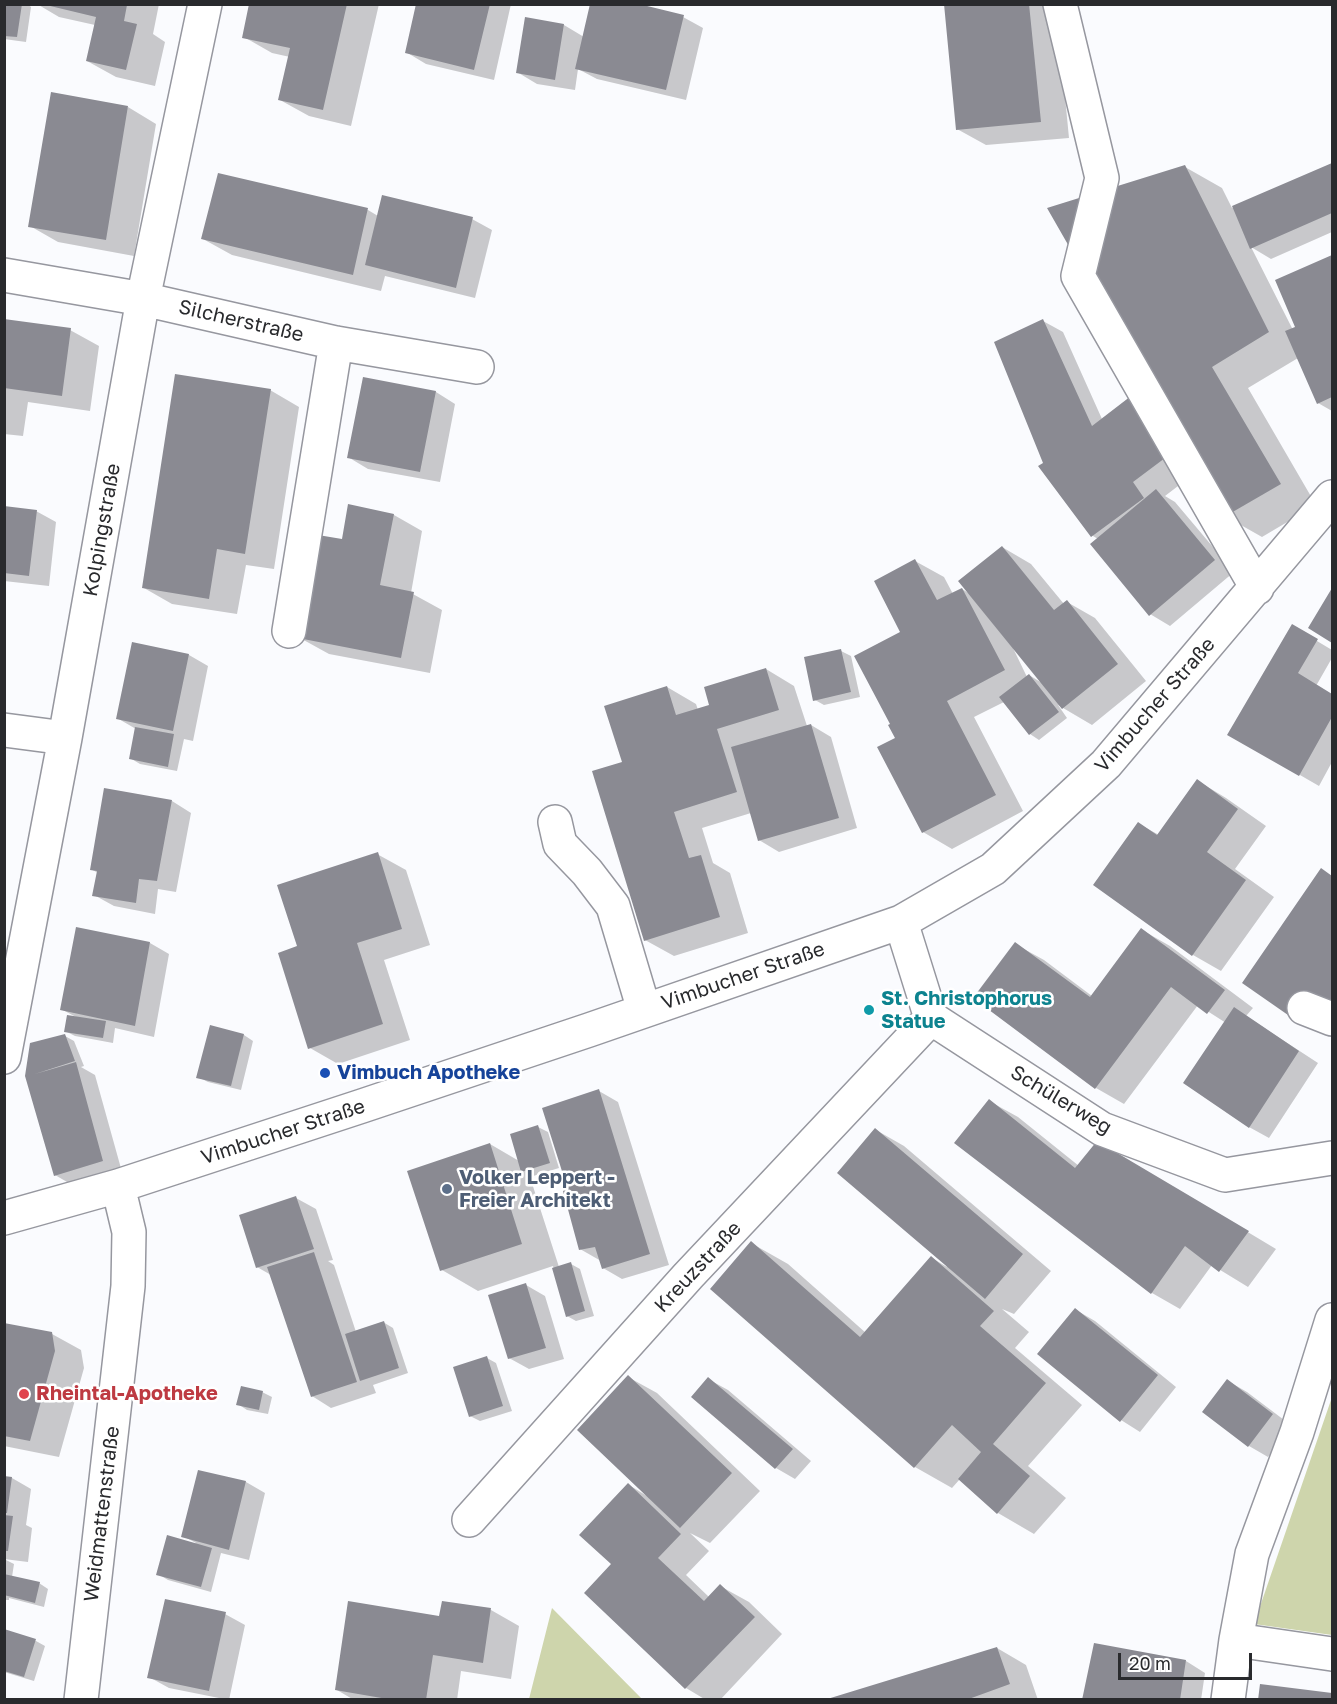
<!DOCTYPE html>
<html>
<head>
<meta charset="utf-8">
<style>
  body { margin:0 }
  #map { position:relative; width:1337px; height:1704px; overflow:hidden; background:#fafbfe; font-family:"Golos Text",sans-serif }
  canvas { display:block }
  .frame { position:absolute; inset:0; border:6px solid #292a2d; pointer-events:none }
  .scale { position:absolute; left:1118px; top:1653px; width:134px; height:27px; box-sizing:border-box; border:3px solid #292a2d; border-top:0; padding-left:8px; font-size:18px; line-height:21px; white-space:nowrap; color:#292a2d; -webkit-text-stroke:4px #fff; paint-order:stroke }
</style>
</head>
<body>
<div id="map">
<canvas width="1337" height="1704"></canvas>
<div class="frame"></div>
<div class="scale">20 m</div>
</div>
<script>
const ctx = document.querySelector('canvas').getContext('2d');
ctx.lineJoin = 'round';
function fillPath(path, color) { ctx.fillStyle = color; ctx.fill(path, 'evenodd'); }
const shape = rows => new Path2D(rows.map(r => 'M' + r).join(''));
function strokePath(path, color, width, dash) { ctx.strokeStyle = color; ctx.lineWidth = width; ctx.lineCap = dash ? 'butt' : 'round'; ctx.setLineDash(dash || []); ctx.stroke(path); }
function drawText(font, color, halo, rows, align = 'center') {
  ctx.font = font + ' "Golos Text",sans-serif'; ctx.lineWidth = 5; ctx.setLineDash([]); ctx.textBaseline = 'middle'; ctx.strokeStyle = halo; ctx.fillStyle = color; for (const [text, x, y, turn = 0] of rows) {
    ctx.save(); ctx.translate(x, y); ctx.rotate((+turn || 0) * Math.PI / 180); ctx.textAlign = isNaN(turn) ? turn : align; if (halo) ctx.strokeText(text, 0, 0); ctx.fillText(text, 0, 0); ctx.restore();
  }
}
fillPath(shape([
  [1331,1400,1332,1635,1254,1624],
  [552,1608,642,1699,529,1699]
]), '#ced5ac');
fillPath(shape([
  [4,4,27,4,31,7,26,42,4,39],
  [37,4,159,4,153,34,165,42,155,86,116,77,87,61,95,25,59,17],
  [251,4,379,4,351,126,309,116,280,100,290,57,272,53,244,37],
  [417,4,511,4,494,80,426,64,406,52],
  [945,4,1056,4,1069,138,986,145,957,129],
  [683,17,703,28,686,100,597,79,578,69,575,90,537,84,517,72,526,19,564,25,584,37],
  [128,107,156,124,134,256,58,242,30,226],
  [1332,164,1332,232,1271,259,1251,247,1293,330,1297,328,1277,281,1332,257,1332,411,1318,403,1298,358,1248,388,1316,505,1262,537,1225,516,1199,470,1165,496,1175,502,1234,572,1170,626,1150,614,1098,539,1093,536,1040,466,1045,463,1043,321,1063,332,1102,419,1131,398,1185,167,1222,188,1232,208],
  [219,174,368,210,378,216,472,219,492,230,475,298,385,276,381,291,232,255,203,239],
  [4,321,70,330,99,346,90,411,28,402,23,436,4,434],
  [364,378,436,392,455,404,440,482,368,469,348,457],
  [270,390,299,407,274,569,246,565,237,614,172,604,144,588],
  [350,506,394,515,422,531,411,593,442,610,430,673,329,654,300,638,343,541],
  [4,507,36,511,56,522,49,586,4,581],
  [1002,547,1031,564,1064,604,1067,602,1095,618,1146,681,1092,725,1058,705,1067,718,1039,740,1030,734,1004,702,974,717,1023,811,952,849,923,832,897,738,902,632,915,561,944,577,953,594,962,589,970,594],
  [1013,648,1014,648,1042,683,1029,675,1027,677],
  [1332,591,1332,641,1310,628],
  [1292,626,1332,650,1332,658,1316,686,1332,695,1332,762,1319,786,1229,734],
  [133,644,189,655,208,666,193,741,184,739,177,771,140,764,130,758,136,729,117,718],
  [841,651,851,656,860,697,824,705,815,700],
  [766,669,794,686,807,726,811,725,831,737,857,828,779,852,759,840,751,813,702,828,713,863,730,873,748,933,674,956,645,940,624,763,667,687,696,704,698,710,711,706],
  [1198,781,1226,798,1266,826,1235,869,1274,897,1221,971,1193,955,1139,824,1159,835],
  [172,801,191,813,176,892,158,889,155,914,114,906,94,895,98,873,91,869],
  [377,854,406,870,430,945,384,960,410,1040,338,1064,310,1048,299,947],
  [1321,870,1332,876,1332,1008,1317,1030,1289,1014],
  [77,928,150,943,169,954,154,1037,115,1028,113,1043,75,1036,65,1031,76,1017,61,1009],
  [1142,930,1170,946,1253,1008,1246,1016,1318,1063,1269,1138,1249,1127,1226,1023,1198,1005,1124,1104,1096,1088,1015,944,1044,960,1092,996],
  [211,1027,244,1035,253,1041,241,1090,208,1082,198,1077],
  [65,1036,74,1041,84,1066,81,1067,95,1075,122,1172,74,1186,55,1175,28,1078],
  [599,1091,618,1102,669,1265,622,1279,603,1268,601,1261,580,1249,569,1188],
  [989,1101,1018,1117,1079,1166,1126,1159,1276,1249,1248,1287,1212,1265,1180,1309,1152,1293],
  [538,1127,548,1132,559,1168,530,1177,559,1267,571,1264,580,1269,594,1316,576,1321,567,1316,553,1266,478,1291,442,1270,490,1144,519,1161],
  [876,1130,904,1146,1051,1271,1014,1314,1002,1309,1029,1332,1015,1348,1082,1405,1028,1466,1066,1498,1034,1534,998,1513,960,1479,952,1488,915,1467,712,1288,751,1243,788,1264,866,1333,932,1258,947,1267],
  [296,1198,316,1209,333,1260,328,1261,334,1265,356,1332,383,1322,393,1328,408,1373,373,1385,376,1393,331,1408,312,1396,271,1275,257,1267],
  [526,1285,545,1296,564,1359,529,1369,509,1358],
  [1076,1310,1095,1321,1176,1387,1140,1432,1121,1420],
  [4,1324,52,1334,81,1350,84,1368,59,1457,4,1446],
  [487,1358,496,1363,512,1411,480,1421,470,1416],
  [628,1377,657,1393,760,1491,710,1543,690,1533,709,1551,686,1575,709,1597,720,1586,749,1602,782,1634,720,1700,706,1700,686,1688,586,1593,613,1564,629,1485,647,1496],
  [708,1379,728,1390,811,1461,795,1479,776,1468,693,1397],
  [1228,1381,1247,1392,1292,1426,1268,1457,1249,1446,1205,1412],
  [262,1392,272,1397,268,1414,247,1410,238,1404],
  [199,1472,246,1482,265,1493,249,1560,221,1553,211,1592,168,1580,158,1574,196,1543,183,1536],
  [4,1477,12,1478,31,1489,26,1525,32,1528,28,1562,4,1559],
  [4,1559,14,1564,12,1577,39,1583,48,1589,44,1607,9,1598,9,1600,4,1600],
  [491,1610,519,1626,511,1679,461,1671,457,1700,354,1700,337,1690,441,1617],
  [225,1614,245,1625,229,1700,169,1688,149,1677],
  [4,1631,36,1641,45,1646,34,1681,4,1672],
  [997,1648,1026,1665,1038,1700,828,1700],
  [1186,1661,1205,1673,1201,1700,1085,1700]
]), '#0003');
fillPath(shape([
  [4,4,22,4,17,37,4,36],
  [249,4,347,4,323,110,278,100,290,48,242,38],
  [416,4,490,4,474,70,405,53],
  [590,4,639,4,684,15,666,90,575,69],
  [944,4,1029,4,1041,122,956,130],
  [46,5,127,5,124,21,137,24,126,70,86,61,96,17],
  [525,17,564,24,555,80,516,73],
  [51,92,128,106,106,240,28,227],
  [1332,163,1332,213,1250,249,1232,206],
  [1185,165,1269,332,1212,367,1281,484,1224,517,1047,208],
  [218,173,368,208,353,275,201,239],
  [382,195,473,217,456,288,365,265],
  [1332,255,1332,397,1317,404,1285,331,1295,327,1275,280],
  [4,319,71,328,62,396,4,388],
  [1043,319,1092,426,1131,396,1173,452,1133,482,1144,498,1091,537,1038,466,1043,463,994,342],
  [175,374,271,389,245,554,217,549,209,599,142,588],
  [363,377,436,391,420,472,347,458],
  [1156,489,1215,560,1149,616,1090,544],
  [348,504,394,514,380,585,414,592,401,658,298,638,318,535,342,539],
  [4,506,37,510,29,576,4,573],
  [1002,546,1054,610,1067,600,1118,664,1062,709,958,581],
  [915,559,937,600,962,588,1005,670,947,701,996,795,922,833,877,747,895,738,888,725,890,724,854,656,900,632,874,581],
  [1332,588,1332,643,1308,628],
  [1292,624,1318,639,1298,673,1332,694,1332,717,1299,776,1227,735],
  [132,642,189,654,173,731,116,719],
  [841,649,851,692,813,701,804,657],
  [766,668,779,710,717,729,737,792,674,812,689,858,701,855,720,917,644,941,592,771,622,762,604,706,667,686,676,715,709,705,704,687],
  [1029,674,1059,712,1029,735,999,697],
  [811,724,839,818,758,841,731,747],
  [135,727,174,734,168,767,129,759],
  [1197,779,1238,809,1207,852,1246,880,1192,956,1093,885,1138,822,1157,835],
  [104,788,172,800,157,881,139,879,136,903,92,896,97,871,90,870],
  [378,852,402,929,357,943,383,1024,308,1049,278,953,297,946,277,885],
  [1321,868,1332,876,1332,1010,1304,990,1288,1015,1242,983],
  [76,927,150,942,135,1026,60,1010],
  [1141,928,1225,990,1207,1014,1171,987,1095,1089,973,998,1015,942,1090,997],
  [1234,1007,1299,1051,1249,1128,1183,1083],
  [67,1015,106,1021,103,1038,64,1032],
  [210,1025,244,1034,231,1086,196,1078],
  [65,1034,75,1061,35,1074,76,1062,103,1161,54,1176,25,1076,30,1043],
  [599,1089,650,1254,602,1269,595,1247,579,1250,563,1191,567,1187,542,1108],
  [989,1099,1075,1168,1097,1141,1249,1231,1219,1272,1185,1246,1151,1294,954,1143],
  [538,1125,550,1163,521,1172,510,1134],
  [875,1128,1023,1254,985,1299,837,1173],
  [490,1143,522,1244,440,1271,407,1171],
  [296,1196,314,1249,256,1268,239,1215],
  [751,1241,860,1337,931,1256,994,1311,980,1326,1046,1383,993,1444,1030,1476,997,1514,958,1479,981,1452,952,1425,914,1468,710,1289],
  [314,1252,357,1382,311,1397,267,1267],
  [571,1262,585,1311,566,1317,552,1268],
  [526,1283,546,1348,508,1359,488,1295],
  [1075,1308,1158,1375,1120,1422,1037,1354],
  [384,1321,399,1368,360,1381,345,1334],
  [4,1323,52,1332,55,1351,30,1441,4,1436],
  [487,1356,503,1406,469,1417,453,1367],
  [628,1375,732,1473,680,1528,577,1430],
  [708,1377,793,1449,775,1469,691,1397],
  [1227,1379,1273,1414,1248,1447,1202,1412],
  [241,1386,263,1391,259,1410,236,1405],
  [198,1470,246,1481,229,1550,181,1537],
  [4,1476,12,1477,7,1513,4,1513],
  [628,1483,681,1534,658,1558,704,1601,720,1584,755,1617,685,1689,584,1593,611,1564,579,1535],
  [4,1515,13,1516,8,1551,4,1551],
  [167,1535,212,1548,201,1587,156,1575],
  [4,1574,40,1582,35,1603,4,1595],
  [165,1599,226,1612,209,1691,147,1678],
  [348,1601,439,1616,442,1601,491,1608,483,1663,433,1655,426,1700,393,1700,335,1690],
  [4,1629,36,1639,24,1677,4,1671],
  [1094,1643,1186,1660,1180,1700,1082,1700],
  [997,1647,1010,1684,966,1700,824,1700],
  [1260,1684,1332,1693,1332,1700,1258,1700]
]), '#8a8a92');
const minor = shape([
  [1060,4,1102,178,1078,276,1257,588],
  [4,275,143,299,336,343,477,367],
  [289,631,336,343],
  [4,730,65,738],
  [555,822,560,844,587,872,613,906,644,1010],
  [901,922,931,1018,1102,1129,1225,1175,1332,1158],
  [1304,1008,1332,1019],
  [4,1057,65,738,143,299,205,4],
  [4,1218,118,1186,362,1106,589,1030,901,922,993,869,1106,764,1332,497],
  [469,1520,688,1276,931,1018],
  [1236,1640,1332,1654],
  [81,1700,128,1286,129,1232,118,1186],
  [1228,1700,1236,1640,1252,1554,1297,1432,1332,1320]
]);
strokePath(minor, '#96979f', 36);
strokePath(minor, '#fff', 33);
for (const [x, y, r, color] of [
  [869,1010,6,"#0f9aa8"],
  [325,1073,6,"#1a4fb4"],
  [447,1189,6,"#5c6f8a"],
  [24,1394,6,"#e0444e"]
]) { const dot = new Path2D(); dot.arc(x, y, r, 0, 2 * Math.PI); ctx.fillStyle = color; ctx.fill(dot); strokePath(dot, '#fff', 2); }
drawText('20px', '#292a2d', '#fff', [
  ["Silcherstraße",241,321,13],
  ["Kolpingstraße",102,530,-80],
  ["Vimbucher Straße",1155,705,-49],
  ["Vimbucher Straße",743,976,-19],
  ["Schülerweg",1061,1100,31],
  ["Vimbucher Straße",283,1132,-18],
  ["Kreuzstraße",698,1267,-47],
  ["Weidmattenstraße",102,1514,-83]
]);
drawText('bold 20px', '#0d838f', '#fff', [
  ["St. Christophorus",881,999],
  ["Statue",881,1022]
], 'left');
drawText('bold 20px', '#164399', '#fff', [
  ["Vimbuch Apotheke",337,1073]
], 'left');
drawText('bold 20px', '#4e5e75', '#fff', [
  ["Volker Leppert -",459,1178],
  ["Freier Architekt",459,1201]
], 'left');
drawText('bold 20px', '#be3a42', '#fff', [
  ["Rheintal-Apotheke",36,1394]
], 'left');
</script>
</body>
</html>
